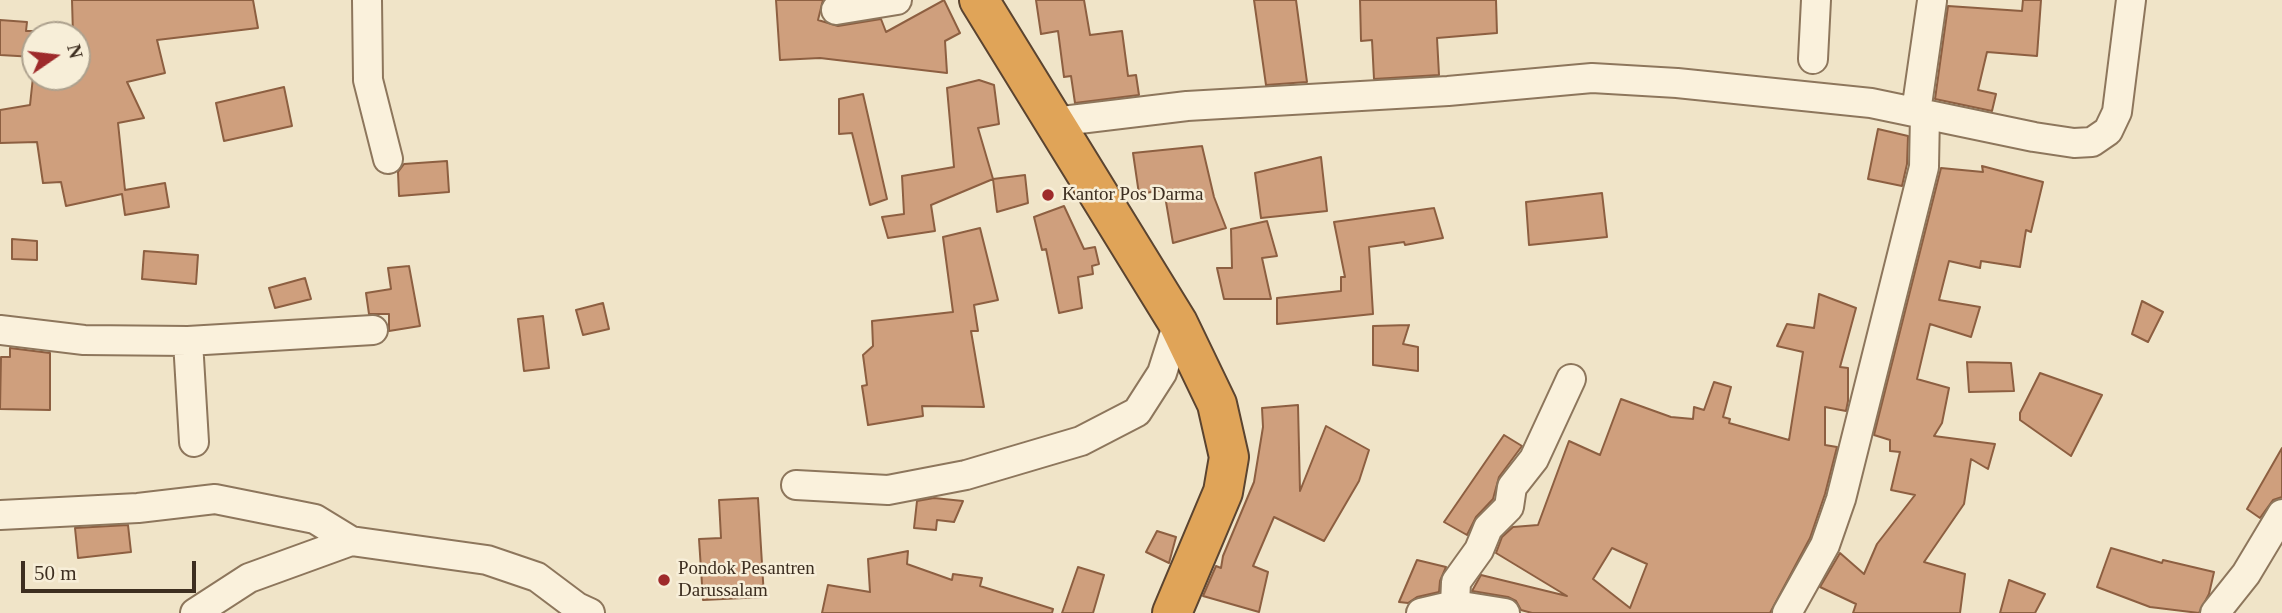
<!DOCTYPE html>
<html>
<head>
<meta charset="utf-8">
<style>
  body { margin:0 }
  #map { position:relative; width:2282px; height:613px; overflow:hidden; background:#f0e4c8; font-family:Georgia,serif }
  canvas { display:block }
  .north { position:absolute; left:21px; top:21px; width:70px; height:70px; box-sizing:border-box; background:#f7eed8; border:2px solid #ada18e; border-radius:50%; rotate:76deg; font-size:19px; font-weight:700; line-height:28px; text-align:center; color:#3d2e20 }
  .north::after { content:''; display:block; margin:auto; width:24px; height:32px; background:#9e2a2b; clip-path:polygon(50% 0,100% 100%,50% 72%,0 100%) }
  .scale { position:absolute; left:21px; top:561px; width:175px; height:32px; box-sizing:border-box; border:4px solid #3d2e20; border-top:0; padding-left:9px; font-size:21px; line-height:24px; white-space:nowrap; color:#3d2e20; -webkit-text-stroke:5px #f7eed8; paint-order:stroke }
</style>
</head>
<body>
<div id="map">
<canvas width="2282" height="613"></canvas>
<div class="north">N</div>
<div class="scale">50 m</div>
</div>
<script>
const ctx = document.querySelector('canvas').getContext('2d');
ctx.lineJoin = 'round';
function fillPath(path, color) { ctx.fillStyle = color; ctx.fill(path, 'evenodd'); }
const shape = rows => new Path2D(rows.map(r => 'M' + r).join(''));
function strokePath(path, color, width, dash) { ctx.strokeStyle = color; ctx.lineWidth = width; ctx.lineCap = dash ? 'butt' : 'round'; ctx.setLineDash(dash || []); ctx.stroke(path); }
function drawText(font, color, halo, rows, align = 'center') {
  ctx.font = font + ' Georgia,serif'; ctx.lineWidth = 5; ctx.setLineDash([]); ctx.textBaseline = 'middle'; ctx.strokeStyle = halo; ctx.fillStyle = color; for (const [text, x, y, turn = 0] of rows) {
    ctx.save(); ctx.translate(x, y); ctx.rotate((+turn || 0) * Math.PI / 180); ctx.textAlign = isNaN(turn) ? turn : align; if (halo) ctx.strokeText(text, 0, 0); ctx.fillText(text, 0, 0); ctx.restore();
  }
}
const building = shape([
  [72,0,253,0,258,28,157,40,165,73,127,82,144,118,118,123,125,190,165,183,169,207,125,215,122,194,66,206,61,182,43,183,37,142,0,143,0,110,30,105,33,77,77,77,77,35,73,35,72,0],
  [776,0,823,0,818,20,838,26,881,19,886,32,944,0,960,33,945,41,947,73,820,58,780,60,776,0],
  [1036,0,1084,0,1090,35,1122,31,1128,76,1136,75,1139,95,1075,103,1071,76,1064,77,1058,31,1041,34,1036,0],
  [1254,0,1296,0,1307,82,1266,85,1254,0],
  [1360,0,1496,0,1497,33,1437,38,1439,75,1374,79,1372,40,1361,41,1360,0],
  [2023,0,2041,0,2037,56,1987,52,1978,90,1996,94,1992,111,1935,99,1948,6,2022,11,2023,0],
  [0,20,27,22,26,31,35,31,35,57,0,55,0,20],
  [979,80,994,85,999,124,978,128,993,179,931,205,935,231,888,238,882,217,904,214,902,176,954,167,947,88,979,80],
  [284,87,292,126,224,141,216,103,284,87],
  [863,94,887,199,870,205,852,133,839,134,839,99,863,94],
  [1878,129,1908,136,1907,164,1902,186,1868,179,1878,129],
  [1202,146,1214,197,1226,228,1173,243,1164,190,1139,194,1133,153,1202,146],
  [1321,157,1327,211,1261,218,1255,173,1321,157],
  [447,161,449,192,399,196,398,172,404,164,447,161],
  [1982,166,2043,182,2031,232,2026,230,2020,267,1981,261,1980,268,1949,261,1939,300,1980,307,1971,337,1930,324,1917,379,1949,388,1942,423,1934,436,1995,444,1988,469,1971,459,1964,504,1924,562,1965,574,1960,613,1853,613,1856,604,1820,587,1840,553,1864,574,1877,544,1915,495,1891,490,1900,452,1890,451,1890,440,1874,435,1941,168,1983,172,1982,166],
  [1025,175,1028,203,997,212,993,179,1025,175],
  [1602,193,1607,237,1529,245,1526,202,1602,193],
  [1064,206,1084,249,1095,247,1099,264,1092,266,1093,274,1078,277,1082,308,1059,313,1046,249,1042,250,1034,217,1064,206],
  [1434,208,1443,238,1405,245,1404,242,1369,247,1373,314,1277,324,1277,298,1341,291,1341,277,1345,277,1334,222,1434,208],
  [1267,221,1277,256,1262,258,1271,299,1224,299,1217,268,1232,268,1231,229,1267,221],
  [980,228,998,300,974,305,978,331,971,331,984,407,922,406,923,416,868,425,862,386,867,385,863,355,873,346,872,321,953,312,943,237,980,228],
  [12,239,37,241,37,260,12,259,12,239],
  [144,251,198,255,196,284,142,279,144,251],
  [409,266,420,326,389,331,389,314,369,314,366,293,391,289,388,268,409,266],
  [305,278,311,299,275,308,269,288,305,278],
  [1819,294,1856,308,1840,367,1848,368,1848,401,1846,411,1825,407,1825,445,1837,447,1825,494,1810,538,1770,613,1532,613,1521,610,1516,601,1508,597,1472,591,1481,575,1567,596,1496,553,1502,537,1513,527,1538,525,1569,441,1600,455,1621,399,1671,417,1693,419,1694,407,1704,410,1714,382,1731,387,1723,417,1730,419,1729,423,1789,440,1803,352,1777,346,1787,324,1814,328,1819,294],
  [1612,548,1647,564,1630,608,1593,579,1612,548],
  [2142,301,2163,312,2148,342,2132,334,2142,301],
  [603,303,609,329,583,335,576,310,603,303],
  [543,316,549,368,524,371,518,319,543,316],
  [1409,325,1403,344,1418,347,1418,371,1373,365,1373,326,1409,325],
  [10,348,50,353,50,410,0,409,1,357,10,357,10,348],
  [1967,362,2011,363,2014,391,1969,392,1967,362],
  [2040,373,2102,395,2071,456,2020,420,2020,413,2040,373],
  [1298,405,1300,491,1326,426,1369,450,1359,481,1324,541,1274,517,1253,566,1268,572,1259,612,1203,596,1216,566,1221,568,1223,556,1254,482,1263,427,1262,408,1298,405],
  [1504,435,1522,446,1499,477,1493,499,1476,517,1467,535,1444,522,1504,435],
  [2282,448,2282,497,2273,500,2260,518,2247,509,2282,448],
  [758,498,764,597,703,600,699,539,721,538,719,500,758,498],
  [934,498,963,501,954,522,937,520,936,530,914,528,917,501,934,498],
  [128,525,131,552,78,558,75,528,128,525],
  [1157,531,1176,537,1169,563,1146,552,1157,531],
  [2111,548,2162,563,2163,560,2214,572,2209,594,2199,613,2150,607,2097,587,2111,548],
  [908,551,907,564,952,580,953,574,982,578,980,586,1053,609,1052,613,822,613,828,585,870,592,868,559,908,551],
  [1417,560,1446,567,1440,581,1439,592,1417,597,1408,603,1399,602,1417,560],
  [1078,567,1104,575,1093,613,1062,613,1078,567],
  [2009,580,2045,594,2035,613,2000,613,2009,580]
]);
fillPath(building, '#cf9f7d');
strokePath(building, '#8d5f41', 2);
const minor = shape([
  [367,0,368,80,388,159],
  [836,10,897,0],
  [1813,59,1816,0],
  [1916,112,1932,1],
  [1054,122,1187,106,1448,91,1592,78,1677,83,1871,103,2034,137,2074,143,2092,142,2108,131,2117,112,2131,0],
  [0,330,84,340,188,341,373,330],
  [188,341,194,442],
  [796,485,888,490,966,475,1081,441,1137,412,1162,373,1178,323],
  [0,515,138,508,215,499,315,519,351,541,487,560,537,577,577,607,590,613],
  [1455,605,1456,582,1479,550,1488,528,1509,507,1512,487,1534,459,1571,379],
  [195,613,249,578,351,541],
  [1421,613,1455,605,1505,613],
  [1787,613,1825,545,1841,499,1924,167,1925,114],
  [2215,613,2246,574,2282,514]
]);
const highway = shape([
  [979,0,1178,323,1217,404,1229,457,1223,492,1172,613]
]);
strokePath(minor, '#8d765c', 32);
strokePath(highway, '#5b4430', 42);
strokePath(minor, '#faf1dc', 28);
strokePath(highway, '#e0a458', 38);
for (const [x, y, r, color] of [
  [1048,195,7,"#9e2a2b"],
  [664,580,7,"#9e2a2b"]
]) { const dot = new Path2D(); dot.arc(x, y, r, 0, 2 * Math.PI); ctx.fillStyle = color; ctx.fill(dot); strokePath(dot, '#f7eed8', 2.5); }
drawText('19px', '#3d2e20', '#f7eed8', [
  ["Kantor Pos Darma",1062,195],
  ["Pondok Pesantren",678,569],
  ["Darussalam",678,591]
], 'left');
</script>
</body>
</html>
